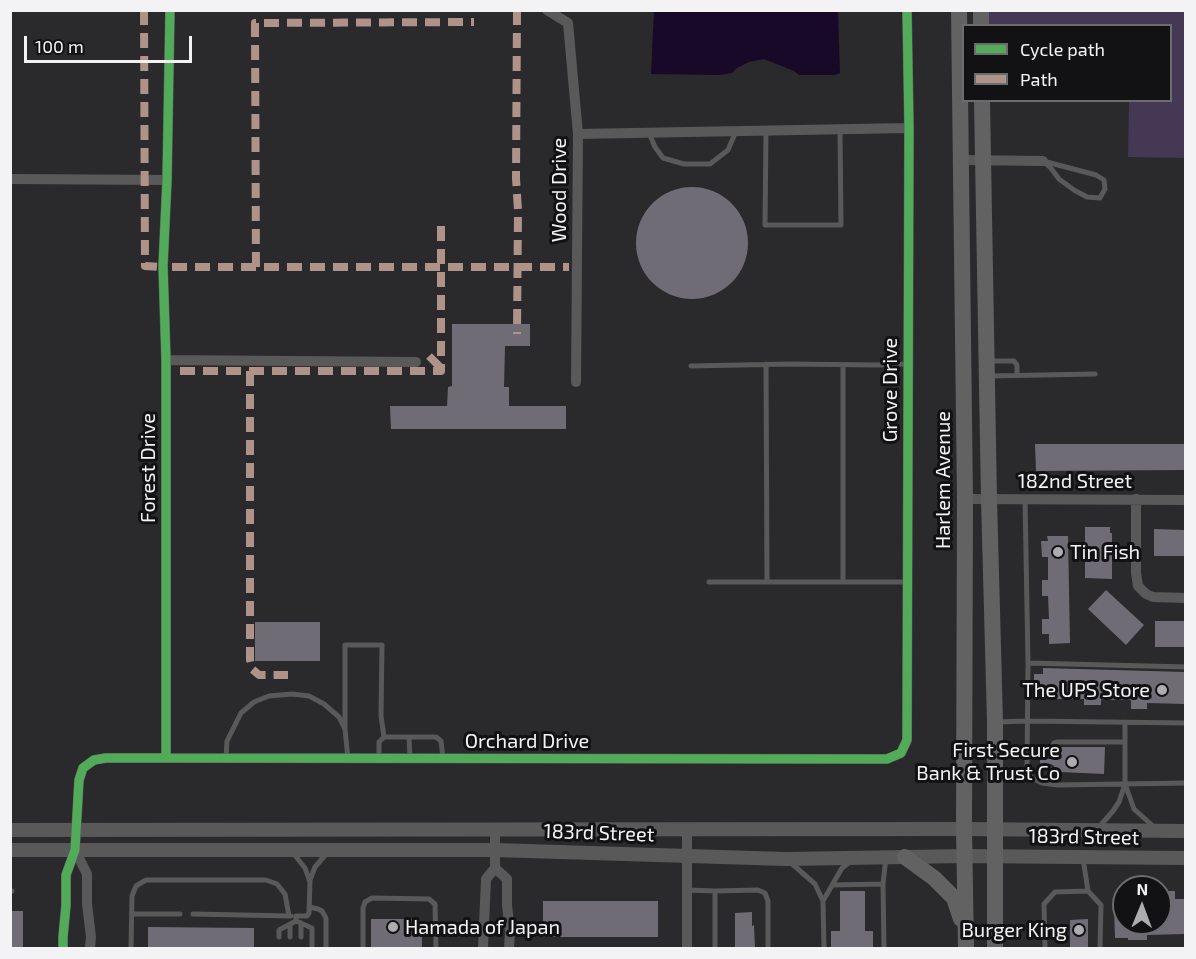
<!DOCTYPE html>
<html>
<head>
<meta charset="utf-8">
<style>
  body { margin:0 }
  #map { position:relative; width:1196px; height:959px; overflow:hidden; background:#2a292c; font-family:"Exo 2",sans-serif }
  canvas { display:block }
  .frame { position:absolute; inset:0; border:12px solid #f3f2f5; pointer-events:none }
  .legend { position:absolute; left:962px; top:24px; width:210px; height:78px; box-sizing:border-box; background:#121214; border:2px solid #6c6c6e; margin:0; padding:8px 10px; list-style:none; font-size:18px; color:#f3f2f5 }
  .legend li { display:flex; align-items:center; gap:12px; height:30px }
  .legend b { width:30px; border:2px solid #6c6c6e }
  .north { position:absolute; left:1112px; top:875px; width:60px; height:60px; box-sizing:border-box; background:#121214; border:2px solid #6c6c6e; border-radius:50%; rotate:1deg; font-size:16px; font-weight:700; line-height:24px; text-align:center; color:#f3f2f5 }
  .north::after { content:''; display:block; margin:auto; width:21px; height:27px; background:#adacaf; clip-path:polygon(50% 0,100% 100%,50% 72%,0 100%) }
  .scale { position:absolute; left:24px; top:36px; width:168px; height:27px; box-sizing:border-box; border:3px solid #f3f2f5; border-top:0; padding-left:8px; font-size:18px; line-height:21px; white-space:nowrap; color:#f3f2f5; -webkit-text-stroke:4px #121214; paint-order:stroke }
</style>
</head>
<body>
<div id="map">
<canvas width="1196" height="959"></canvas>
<div class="frame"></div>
<ul class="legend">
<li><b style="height:8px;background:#51ab58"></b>Cycle path</li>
<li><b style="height:8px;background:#af9288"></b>Path</li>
</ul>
<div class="north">N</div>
<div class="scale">100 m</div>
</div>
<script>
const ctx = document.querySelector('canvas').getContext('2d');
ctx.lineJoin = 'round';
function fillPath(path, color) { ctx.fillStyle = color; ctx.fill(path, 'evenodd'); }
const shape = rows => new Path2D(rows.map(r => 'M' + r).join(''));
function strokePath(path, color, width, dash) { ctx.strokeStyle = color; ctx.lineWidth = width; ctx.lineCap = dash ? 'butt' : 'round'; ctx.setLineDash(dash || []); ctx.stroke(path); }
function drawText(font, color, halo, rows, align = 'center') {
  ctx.font = font + ' "Exo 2",sans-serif'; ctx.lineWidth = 6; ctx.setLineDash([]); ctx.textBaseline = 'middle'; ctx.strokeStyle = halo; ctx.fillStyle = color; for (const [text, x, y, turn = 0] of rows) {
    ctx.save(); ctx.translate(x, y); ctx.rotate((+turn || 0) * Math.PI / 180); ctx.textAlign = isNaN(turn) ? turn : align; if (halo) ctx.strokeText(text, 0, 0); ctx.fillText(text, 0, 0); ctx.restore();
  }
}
fillPath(shape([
  [988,11,1185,11,1185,158,1128,157,1129,101,1170,100,1170,26,988,25]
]), '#443854');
fillPath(shape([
  [654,11,838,11,840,73,835,75,799,75,794,71,764,59,749,62,737,68,732,73,720,75,651,74]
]), '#190928');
fillPath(shape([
  '636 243a56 56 0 1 1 112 0a56 56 0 1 1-112 0Z',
  [452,324,530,324,530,346,505,346,504,387,509,387,509,406,566,406,566,429,391,429,390,406,447,406,448,387,452,386],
  [1035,444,1185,444,1185,470,1036,471],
  [1085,527,1110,527,1110,533,1112,533,1112,579,1085,578],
  [1154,529,1185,530,1185,556,1154,556],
  [1047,536,1068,536,1070,643,1049,644,1049,634,1042,634,1042,619,1049,619,1048,596,1042,596,1042,580,1048,580,1048,557,1042,557,1041,541,1048,541],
  [1106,590,1144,625,1126,645,1088,609],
  [1155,621,1185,621,1185,647,1155,647],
  [255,622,320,622,320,661,255,661],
  [1043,668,1185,672,1185,704,1147,703,1147,709,1131,709,1131,700,1101,700,1101,705,1084,705,1084,699,1043,699,1043,690,1034,690,1034,674,1043,674],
  [1060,747,1105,747,1104,774,1060,772,1060,769,1055,769,1054,766,1051,764,1047,765,1045,769,1040,769,1040,755,1045,755,1047,759,1052,759,1055,755,1060,755],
  [840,891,865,891,865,931,873,931,873,948,831,948,831,931,840,931],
  [1160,891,1175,891,1175,899,1185,899,1185,934,1147,935,1147,940,1128,940,1128,938,1115,938,1114,906,1124,906,1124,923,1160,923],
  [543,901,658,901,658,937,543,937],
  [10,911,23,911,23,948,10,948],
  [752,912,752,926,754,925,755,948,735,948,735,913],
  [371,919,414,919,414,936,422,936,422,948,371,948],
  [1088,919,1088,948,1070,948,1070,920],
  [148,927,254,928,254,948,148,948]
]), '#706c76');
strokePath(shape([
  [766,131,765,225,841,225,840,130],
  [649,133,655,147,663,158,684,164,710,164,728,150,736,131],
  [1043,161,1096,175,1104,180,1105,189,1100,198,1087,197,1074,190,1059,179,1050,167,1043,161],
  [989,361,1014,361,1017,365,1017,375],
  [766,364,767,581],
  [691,366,790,364,877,365,908,364],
  [989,376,1095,374],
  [1025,499,1028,663,1186,667],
  [843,581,843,365],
  [709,582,908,582],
  [1028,663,1027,768,1032,778,1042,783,1058,785,1186,783],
  [997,722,1027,721,1186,723],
  [345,729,345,645,382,645,381,716,384,737],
  [409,737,410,758],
  [1050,755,1052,747,1054,743,1058,742,1125,742],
  [226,758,227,741,241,713,254,702,269,696,292,694,309,696,324,704,339,717,345,729,348,759],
  [379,758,379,742,384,737,436,737,441,741,443,758],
  [1050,769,1050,784],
  [1125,784,1134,809,1154,827],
  [1099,827,1113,811,1119,802,1125,784,1125,722],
  [1083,858,1088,891,1101,905,1100,948],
  [790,862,815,884,823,901,824,948],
  [310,880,315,867,327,853],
  [832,885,883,884],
  [687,890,715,891],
  [10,891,12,891],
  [823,901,842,868,851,861],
  [309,907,318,909,322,911,326,918,326,948],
  [132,914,180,914],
  [193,914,291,916],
  [296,921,312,928,312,948],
  [290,924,290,937],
  [279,937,279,930,296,921,296,916,307,916,309,913,310,882,305,868,293,853],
  [301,937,301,923],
  [131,948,132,896,136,886,146,880,266,880,277,884,285,894,289,916],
  [363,948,363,908,365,902,372,898,429,899,435,904,436,948],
  [715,948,715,891,758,890,765,893,768,901,768,948],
  [884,948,883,884,886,857],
  [1045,948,1044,904,1055,892,1088,891]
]), '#5a595a', 5);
strokePath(shape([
  [547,10,568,23,578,134,576,382],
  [578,134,909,128],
  [961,160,1043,161],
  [10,179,167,180],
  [166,360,416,362],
  [965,499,1186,500],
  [1136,499,1136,573,1138,586,1146,594,1153,597,1186,598],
  [166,758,887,759,901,753,907,740,909,128,907,10],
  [687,830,687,948],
  [75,850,87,874,87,904,91,937,90,948],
  [495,868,507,879,507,905,510,932,509,948],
  [63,948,63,937,66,905,66,875,75,850,79,780,83,768,94,760,106,758,166,758,166,360,163,266,167,180,170,10],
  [483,948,486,879,495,868,495,829]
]), '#5a595a', 10);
strokePath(shape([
  [10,830,964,829,1186,831],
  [10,850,495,850,786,859,965,856,1186,858]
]), '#5a595a', 14);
strokePath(shape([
  [959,10,965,499,964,829,966,948],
  [981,10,981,26],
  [982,100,989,499,995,722,995,948],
  [905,857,934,878,954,898,961,919]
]), '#626263', 16);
strokePath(shape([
  [144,10,145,266,159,267],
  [517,10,516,178,518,211,517,334],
  [172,267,569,267],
  [256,267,255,23,474,22],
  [429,356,441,368],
  [180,371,441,371,441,226],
  [250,371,250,660,252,669,259,675,288,675]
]), '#af9288', 8, [15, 8]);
strokePath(shape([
  [166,758,887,759,901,753,907,740,909,128,907,10],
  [63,948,63,937,66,905,66,875,75,850,79,780,83,768,94,760,106,758,166,758,166,360,163,266,167,180,170,10]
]), '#51ab58', 9);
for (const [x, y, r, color] of [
  [1058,552,6,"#adacaf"],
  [1162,690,6,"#adacaf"],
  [1072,762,6,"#adacaf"],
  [393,927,6,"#adacaf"],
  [1079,930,6,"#adacaf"]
]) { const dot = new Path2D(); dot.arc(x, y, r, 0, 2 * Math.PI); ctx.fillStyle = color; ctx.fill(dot); strokePath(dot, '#121214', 2); }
drawText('20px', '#f3f2f5', '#121214', [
  ["Wood Drive",559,190,-90],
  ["Grove Drive",890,390,-90],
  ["Forest Drive",148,468,-90],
  ["Harlem Avenue",943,480,-90],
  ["182nd Street",1075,481],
  ["Orchard Drive",527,741],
  ["183rd Street",599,833,2],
  ["183rd Street",1084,837,1]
]);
drawText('20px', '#f3f2f5', '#121214', [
  ["Tin Fish",1070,552,"left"],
  ["The UPS Store",1150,690],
  ["First Secure",1060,750],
  ["Bank & Trust Co",1060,773],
  ["Hamada of Japan",405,927,"left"],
  ["Burger King",1067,930]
], 'right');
</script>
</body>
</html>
